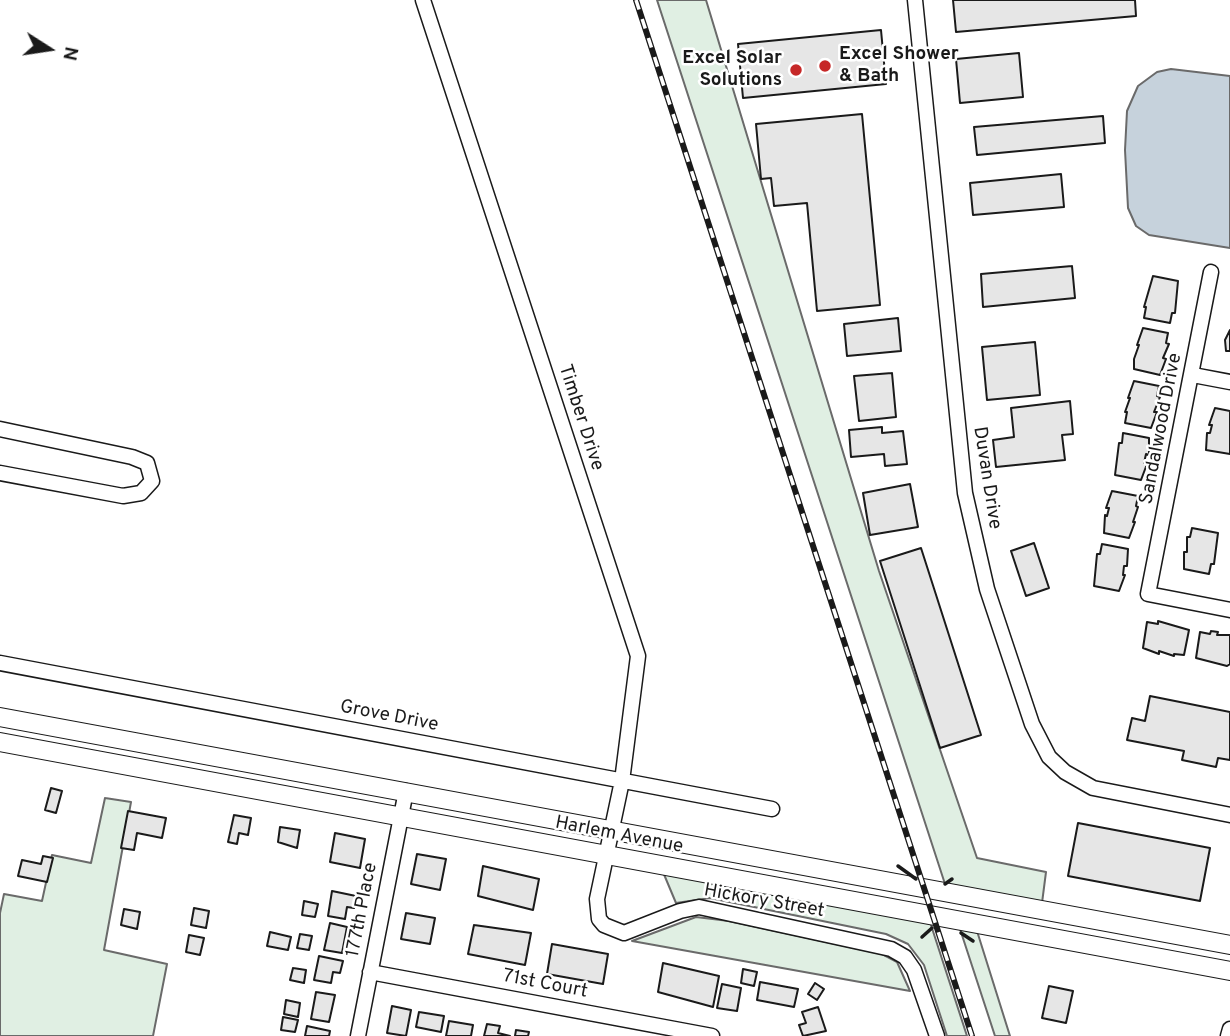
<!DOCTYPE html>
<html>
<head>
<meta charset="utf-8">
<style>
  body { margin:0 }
  #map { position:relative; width:1230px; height:1036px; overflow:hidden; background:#fff; font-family:Overpass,sans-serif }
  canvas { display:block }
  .north { position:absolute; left:14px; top:14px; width:70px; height:70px; -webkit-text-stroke:5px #fff; paint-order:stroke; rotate:102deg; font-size:19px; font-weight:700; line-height:28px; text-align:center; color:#1a1a1a }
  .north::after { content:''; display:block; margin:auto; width:24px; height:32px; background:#1a1a1a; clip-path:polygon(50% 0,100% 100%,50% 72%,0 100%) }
</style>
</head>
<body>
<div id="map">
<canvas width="1230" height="1036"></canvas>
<div class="north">N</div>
</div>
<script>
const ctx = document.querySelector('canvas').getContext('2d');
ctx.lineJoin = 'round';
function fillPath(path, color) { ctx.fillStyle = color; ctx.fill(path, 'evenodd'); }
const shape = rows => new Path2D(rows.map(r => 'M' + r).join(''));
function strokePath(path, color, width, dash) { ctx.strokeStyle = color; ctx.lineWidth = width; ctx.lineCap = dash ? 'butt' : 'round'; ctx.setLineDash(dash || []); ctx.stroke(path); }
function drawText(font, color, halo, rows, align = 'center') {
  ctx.font = font + ' Overpass,sans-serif'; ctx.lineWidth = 5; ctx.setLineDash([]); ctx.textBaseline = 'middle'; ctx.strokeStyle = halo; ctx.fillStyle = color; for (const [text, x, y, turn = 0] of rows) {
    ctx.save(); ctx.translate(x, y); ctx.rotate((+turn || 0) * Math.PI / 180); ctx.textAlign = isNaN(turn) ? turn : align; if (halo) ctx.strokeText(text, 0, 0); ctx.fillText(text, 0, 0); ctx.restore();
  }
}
const green = shape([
  [657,0,706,0,879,571,977,858,1046,872,1042,903,945,884,657,0],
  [105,798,131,802,104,950,167,964,153,1036,0,1036,0,913,4,894,42,901,52,855,91,863,105,798],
  [663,872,930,922,967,1036,947,1036,924,965,908,944,886,934,710,898,676,903,663,872],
  [696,917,729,921,882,954,897,962,910,991,632,941,696,917],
  [960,929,977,931,1010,1036,995,1036,960,929]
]);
fillPath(green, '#e0efe3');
strokePath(green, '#6a6a6a', 2);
const water = shape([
  [1171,69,1230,76,1230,248,1149,235,1136,226,1128,208,1125,150,1127,111,1138,86,1157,72,1171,69]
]);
fillPath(water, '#c6d2dc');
strokePath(water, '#6a6a6a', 2);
const building = shape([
  [953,0,1135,0,1136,16,956,32,953,0],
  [881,30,886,84,743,98,738,44,881,30],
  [1019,53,1023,97,960,103,956,59,1019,53],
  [862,114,880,305,817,311,807,203,774,206,771,178,761,179,756,124,862,114],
  [1103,116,1105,143,977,155,974,127,1103,116],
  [1061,174,1064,207,973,215,970,183,1061,174],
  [1072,266,1075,298,983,307,981,274,1072,266],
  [1153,276,1178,281,1175,313,1172,313,1170,323,1144,318,1146,307,1144,307,1153,276],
  [898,318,901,351,847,356,844,324,898,318],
  [1143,328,1168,333,1166,343,1169,344,1163,358,1166,359,1160,375,1134,369,1134,359,1139,345,1137,345,1143,328],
  [1230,330,1230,351,1226,351,1225,340,1230,330],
  [1035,342,1040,395,987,400,982,347,1035,342],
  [892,373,896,417,859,421,854,376,892,373],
  [1134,381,1159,386,1157,396,1160,397,1154,412,1157,412,1151,428,1125,423,1127,412,1125,412,1130,398,1128,398,1134,381],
  [1070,401,1073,434,1062,435,1065,460,996,467,993,440,1014,437,1011,408,1070,401],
  [1215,408,1230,411,1230,454,1206,450,1207,433,1210,433,1212,425,1209,425,1215,408],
  [882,427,882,433,903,431,907,464,885,466,884,454,851,457,849,430,882,427],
  [1123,433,1149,438,1149,455,1146,454,1144,463,1147,464,1141,480,1115,475,1119,443,1122,443,1123,433],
  [910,484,918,527,870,535,863,493,910,484],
  [1112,491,1138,496,1136,506,1138,507,1133,522,1135,522,1129,538,1104,533,1105,515,1107,516,1109,508,1106,508,1112,491],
  [1192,528,1218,533,1214,564,1211,564,1209,574,1184,569,1184,552,1187,552,1187,537,1190,537,1192,528],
  [1034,543,1049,588,1026,596,1011,551,1034,543],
  [1102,544,1128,549,1127,566,1124,566,1123,575,1125,575,1119,591,1094,586,1097,554,1100,554,1102,544],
  [921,548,981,735,940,748,880,561,921,548],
  [1158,621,1189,630,1184,655,1174,654,1174,656,1159,651,1159,654,1143,648,1147,622,1158,624,1158,621],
  [1211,631,1218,632,1217,635,1230,635,1230,664,1227,666,1196,658,1200,632,1210,634,1211,631],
  [1150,696,1230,712,1230,760,1218,758,1216,767,1182,760,1184,751,1127,740,1132,718,1145,721,1150,696],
  [51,788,62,791,56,813,45,810,51,788],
  [128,811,166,818,162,838,137,833,134,850,121,848,128,811],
  [234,815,251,818,248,835,239,833,237,844,228,842,234,815],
  [1078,823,1210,848,1200,901,1068,876,1078,823],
  [280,827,300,830,297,848,278,842,280,827],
  [335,833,365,839,360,868,330,862,335,833],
  [417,854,446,859,440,890,411,884,417,854],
  [43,856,53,858,47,882,18,876,22,860,41,864,43,856],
  [483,866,539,879,533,910,478,896,483,866],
  [332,891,356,896,354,908,347,907,345,919,328,916,332,891],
  [304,901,318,904,315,917,302,915,304,901],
  [194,908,209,911,206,928,191,925,194,908],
  [124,909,140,912,137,929,121,925,124,909],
  [406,913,435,918,430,944,401,939,406,913],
  [330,923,347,927,342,953,324,950,330,923],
  [474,925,531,933,525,965,468,954,474,925],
  [270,932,291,937,288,950,267,946,270,932],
  [300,934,312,936,309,950,297,948,300,934],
  [189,935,204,938,200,955,186,952,189,935],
  [552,944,608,954,603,984,547,974,552,944],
  [319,956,343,961,340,973,333,972,331,983,314,980,319,956],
  [663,963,719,976,713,1007,658,992,663,963],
  [293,968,306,970,304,983,290,980,293,968],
  [743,969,757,972,754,986,741,983,743,969],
  [760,982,798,989,794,1007,757,1000,760,982],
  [815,983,824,989,817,1000,808,994,815,983],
  [722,984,741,988,737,1011,717,1008,722,984],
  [1049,986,1073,991,1066,1023,1042,1018,1049,986],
  [316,992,335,995,329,1022,311,1019,316,992],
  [286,1000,300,1003,298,1017,284,1014,286,1000],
  [392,1006,411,1010,406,1036,387,1033,392,1006],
  [818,1007,826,1031,803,1036,799,1025,806,1023,802,1012,818,1007],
  [419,1012,444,1016,441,1032,416,1027,419,1012],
  [283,1017,298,1020,295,1032,281,1030,283,1017],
  [449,1021,473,1025,471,1036,446,1036,449,1021],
  [487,1024,500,1026,498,1033,510,1036,484,1036,487,1024],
  [307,1026,330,1031,329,1036,305,1036,307,1026],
  [516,1030,529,1032,528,1036,515,1036,516,1030]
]);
fillPath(building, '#e6e6e6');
strokePath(building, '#1a1a1a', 2);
const minor = shape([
  [423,0,638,656,622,781,597,899,599,919,604,925,624,933,680,911,699,907,891,949,905,957,914,970,937,1036],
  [915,0,965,493,987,589,1032,724,1049,757,1065,772,1093,788,1230,815],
  [1211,272,1148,594,1230,610],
  [1193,375,1230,382],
  [0,429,132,457,147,463,152,481,141,493,123,496,0,473],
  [0,663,772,809],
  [370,972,712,1036],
  [358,1036,406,791],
  [1228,1036,1230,1029]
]);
const major = shape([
  [0,717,1230,945],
  [0,742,1230,971]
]);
strokePath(minor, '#1a1a1a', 17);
strokePath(major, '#1a1a1a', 20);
strokePath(minor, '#fff', 14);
strokePath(major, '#fff', 18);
const rail = shape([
  [636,0,972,1036]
]);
strokePath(rail, '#1a1a1a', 6);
strokePath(rail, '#fff', 3.5, [10]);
strokePath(shape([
  [898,866,916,879],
  [945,884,952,879],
  [961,933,973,941],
  [922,937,932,928]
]), '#1a1a1a', 3.5);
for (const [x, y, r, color] of [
  [825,66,7,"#c62828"],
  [796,70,7,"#c62828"]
]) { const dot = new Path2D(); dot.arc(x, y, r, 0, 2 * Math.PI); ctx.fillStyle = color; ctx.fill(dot); strokePath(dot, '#fff', 2.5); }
drawText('bold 19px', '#1a1a1a', '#fff', [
  ["Excel Shower",839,55],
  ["& Bath",839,77],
  ["Excel Solar",782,59,"right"],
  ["Solutions",782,81,"right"]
], 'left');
drawText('19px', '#1a1a1a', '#fff', [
  ["Timber Drive",580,418,72],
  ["Sandalwood Drive",1162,429,-79],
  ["Duvan Drive",986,478,81],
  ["Grove Drive",389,717,11],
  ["Harlem Avenue",619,836,11],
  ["Hickory Street",764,902,10],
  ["177th Place",363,910,-79],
  ["71st Court",545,985,11]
]);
</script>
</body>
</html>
